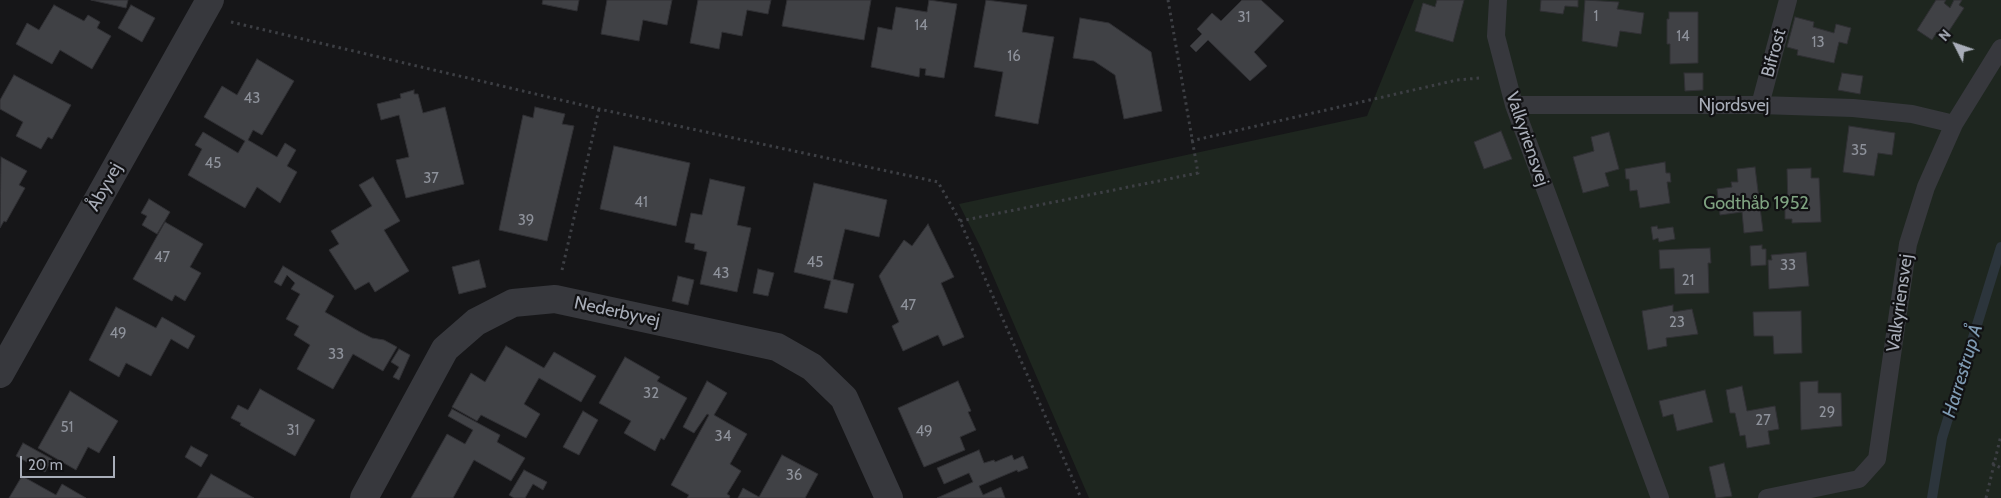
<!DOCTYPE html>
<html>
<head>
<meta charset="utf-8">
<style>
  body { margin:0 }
  #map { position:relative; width:2001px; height:498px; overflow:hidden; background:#161618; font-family:Cabin,sans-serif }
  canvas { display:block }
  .north { position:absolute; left:1931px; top:20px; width:50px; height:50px; -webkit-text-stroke:4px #111113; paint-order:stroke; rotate:311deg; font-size:14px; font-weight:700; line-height:20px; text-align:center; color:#a8adb8 }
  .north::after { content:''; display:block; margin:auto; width:18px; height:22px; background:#a8adb8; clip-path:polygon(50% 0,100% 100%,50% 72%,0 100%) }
  .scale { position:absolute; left:20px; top:456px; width:95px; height:22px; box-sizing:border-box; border:2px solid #a8adb8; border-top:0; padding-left:6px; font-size:15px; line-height:18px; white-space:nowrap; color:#a8adb8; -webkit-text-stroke:4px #111113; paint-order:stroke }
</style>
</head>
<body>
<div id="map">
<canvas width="2001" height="498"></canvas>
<div class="north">N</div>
<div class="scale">20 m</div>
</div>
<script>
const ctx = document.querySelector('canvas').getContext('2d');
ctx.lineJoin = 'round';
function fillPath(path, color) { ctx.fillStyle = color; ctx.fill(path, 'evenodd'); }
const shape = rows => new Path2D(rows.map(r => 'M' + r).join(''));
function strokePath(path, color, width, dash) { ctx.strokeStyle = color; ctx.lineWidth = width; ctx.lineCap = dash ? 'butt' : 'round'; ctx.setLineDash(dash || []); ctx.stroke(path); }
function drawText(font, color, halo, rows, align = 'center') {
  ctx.font = font + ' Cabin,sans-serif'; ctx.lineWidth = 4.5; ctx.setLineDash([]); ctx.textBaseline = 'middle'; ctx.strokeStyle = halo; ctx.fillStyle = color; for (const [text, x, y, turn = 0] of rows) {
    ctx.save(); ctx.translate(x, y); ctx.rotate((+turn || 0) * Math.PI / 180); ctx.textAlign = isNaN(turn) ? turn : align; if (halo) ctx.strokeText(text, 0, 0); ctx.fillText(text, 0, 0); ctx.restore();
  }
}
fillPath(shape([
  [1414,0,2001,0,2001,498,1089,498,981,248,959,204,1367,116]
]), '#1e261f');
strokePath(shape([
  [1932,498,1942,438,2001,247]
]), '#2c353c', 10);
const building = shape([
  [91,0,128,0,126,8,91,0],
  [543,0,579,0,577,11,542,4,543,0],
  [607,0,672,0,667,25,643,20,639,41,601,34,607,0],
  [698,0,771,0,768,14,747,10,742,36,722,32,719,49,690,43,698,0],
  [787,0,871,0,864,40,782,26,787,0],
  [929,0,957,4,944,78,925,75,926,69,920,68,919,77,871,67,878,27,892,30,896,7,927,12,929,0],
  [986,0,1027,5,1022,32,1054,37,1038,124,995,116,1003,72,974,67,986,0],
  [1242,0,1261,0,1284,21,1254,52,1267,66,1250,81,1208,40,1196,52,1190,46,1202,34,1197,29,1212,13,1221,21,1242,0],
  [1437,0,1464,0,1453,42,1415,31,1423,3,1435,7,1437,0],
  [1541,0,1578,0,1578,7,1565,6,1563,14,1540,11,1541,0],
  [1585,0,1619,2,1617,9,1644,13,1641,34,1620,31,1617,47,1582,41,1585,0],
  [1936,0,1946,0,1944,3,1950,8,1954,0,1962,0,1959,5,1964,8,1945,37,1937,32,1932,40,1917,30,1936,0],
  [54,5,84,21,88,15,100,22,97,28,111,36,92,69,60,50,52,64,16,44,27,23,39,30,54,5],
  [131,5,155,18,142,42,118,28,131,5],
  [1669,12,1698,12,1698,63,1670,64,1670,44,1667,44,1667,19,1669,19,1669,12],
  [1795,17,1814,22,1813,27,1834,33,1836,24,1851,28,1847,44,1839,42,1834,63,1797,55,1798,50,1787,47,1795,17],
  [1080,18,1109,23,1151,52,1162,111,1124,119,1115,75,1094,61,1073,58,1080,18],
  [257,59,294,81,262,135,253,130,248,140,277,157,285,143,296,150,287,166,297,172,280,203,257,187,245,208,188,175,202,149,195,145,203,132,238,153,245,141,204,117,222,86,237,95,257,59],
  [1684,73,1703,73,1703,90,1685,91,1684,73],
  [1842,73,1863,76,1860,94,1838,90,1842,73],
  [14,75,71,105,52,139,48,137,41,149,16,136,23,122,0,109,0,100,14,75],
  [414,90,414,94,418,94,423,113,445,107,464,184,406,198,396,160,409,157,399,115,381,120,377,104,401,98,400,94,414,90],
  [535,107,565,114,562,124,574,126,547,241,499,230,523,115,533,118,535,107],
  [1849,126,1895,133,1892,155,1878,153,1874,176,1843,172,1849,126],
  [1501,131,1512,159,1484,169,1474,142,1501,131],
  [1609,132,1619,169,1605,173,1609,186,1583,193,1573,157,1594,151,1591,137,1609,132],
  [614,146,690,163,676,226,600,209,614,146],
  [1,157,27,171,19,185,25,188,6,222,4,221,0,228,1,157],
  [1665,162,1666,173,1670,173,1671,182,1667,182,1670,203,1640,208,1637,190,1630,191,1629,179,1626,179,1625,169,1665,162],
  [1755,167,1763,231,1744,233,1742,212,1720,215,1717,189,1732,187,1731,182,1738,182,1737,169,1755,167],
  [1811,168,1811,178,1819,178,1821,222,1792,223,1792,219,1785,219,1785,209,1788,208,1787,169,1811,168],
  [373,177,400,221,384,230,409,271,375,292,369,282,355,290,329,250,339,244,331,231,372,206,359,185,373,177],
  [710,179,745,187,737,225,751,228,737,292,700,284,707,252,694,249,695,244,685,242,691,213,702,215,710,179],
  [814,183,887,200,879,237,845,229,833,279,854,284,847,313,824,308,831,281,794,272,814,183],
  [149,199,170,212,157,234,142,225,147,216,141,213,149,199],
  [165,222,203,244,190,267,201,273,185,301,175,295,172,301,133,279,165,222],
  [928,224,954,277,941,283,964,337,943,346,938,335,903,351,892,326,899,322,879,276,904,240,912,246,928,224],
  [1657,226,1658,229,1673,227,1675,239,1659,242,1658,238,1653,240,1651,227,1657,226],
  [1762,245,1762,249,1766,249,1766,265,1751,266,1750,246,1762,245],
  [1710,248,1711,263,1708,263,1709,293,1675,294,1674,268,1660,269,1659,250,1710,248],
  [1806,252,1809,286,1769,289,1768,260,1772,260,1771,255,1806,252],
  [479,260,486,287,459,294,452,267,479,260],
  [283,266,334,296,325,312,360,332,372,338,384,340,397,347,383,371,353,354,333,389,297,369,310,345,294,335,299,326,286,319,300,294,291,289,295,283,287,275,281,286,274,282,283,266],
  [758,269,774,273,768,296,753,293,758,269],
  [678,276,694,280,688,305,672,301,678,276],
  [1673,305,1673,312,1692,309,1698,334,1666,338,1667,346,1648,350,1642,311,1673,305],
  [116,307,156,328,162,317,195,336,188,349,171,339,151,376,126,363,119,377,89,360,116,307],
  [1801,311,1802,353,1774,354,1773,336,1754,336,1753,312,1801,311],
  [506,346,544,368,554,352,596,376,581,402,539,378,524,404,540,414,526,438,481,415,477,421,452,407,471,373,485,382,506,346],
  [399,349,410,355,399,380,393,377,399,367,391,362,399,349],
  [625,357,660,377,657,381,687,398,664,440,661,438,655,451,624,433,631,421,599,403,625,357],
  [707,381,727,393,714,415,747,434,730,464,741,471,727,494,730,496,729,498,687,498,689,495,671,485,709,415,707,414,694,433,683,427,707,381],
  [958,381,971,411,968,412,976,430,960,437,965,450,924,467,898,408,958,381],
  [1818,381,1818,393,1841,393,1842,426,1801,430,1800,382,1818,381],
  [1742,386,1747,411,1775,406,1779,429,1768,431,1770,444,1747,448,1745,435,1740,436,1735,413,1730,413,1726,390,1742,386],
  [260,389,315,420,295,456,240,425,241,423,231,418,238,405,248,410,260,389],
  [1705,390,1713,422,1677,431,1673,414,1663,417,1659,401,1705,390],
  [70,391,118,421,99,453,88,447,76,470,38,448,70,391],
  [452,409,500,435,497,442,525,458,511,481,474,460,453,498,411,498,447,434,465,444,473,430,448,416,452,409],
  [583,411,598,420,579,455,563,447,583,411],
  [23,443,52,459,45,472,16,456,23,443],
  [191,446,208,455,201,467,185,457,191,446],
  [979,450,984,463,994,460,995,462,1012,455,1014,460,1023,456,1028,468,1018,472,1017,470,979,486,983,495,1001,487,1005,498,937,498,973,482,969,473,944,484,937,468,979,450],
  [782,455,818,474,805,498,738,498,743,488,759,497,782,455],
  [1724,463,1732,496,1716,498,1709,467,1724,463],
  [524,470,547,482,543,490,533,484,525,498,514,498,509,495,524,470],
  [211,474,254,498,197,498,211,474],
  [22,476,56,495,62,484,86,498,9,498,22,476]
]);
fillPath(building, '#404145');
strokePath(building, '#303034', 1);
strokePath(shape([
  [231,22,599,109,938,182,960,221,1081,498],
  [1191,141,1457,80,1480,78],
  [960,221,1198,173,1168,0],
  [562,270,599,109],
  [1992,463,2001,468],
  [1986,498,2001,435]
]), '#3d3f44', 3, [2.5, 4]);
strokePath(shape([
  [1498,0,1496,36,1514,105,1660,498],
  [1514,105,1760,105,1853,108,1912,114,1954,124],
  [1760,105,1788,0],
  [1767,498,1859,479,1877,459,1908,244,1926,187,1954,124,2001,48]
]), '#37383d', 18);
strokePath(shape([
  [0,374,210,0],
  [364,498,445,349,476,322,513,303,555,299,777,347,812,367,844,398,889,498]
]), '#37383d', 28);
drawText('15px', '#8e929b', null, [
  ["1",1596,17],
  ["31",1244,18],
  ["14",921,26],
  ["14",1683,37],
  ["13",1818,43],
  ["16",1014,57],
  ["43",252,99],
  ["35",1859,151],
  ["45",213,164],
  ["37",431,179],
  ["41",641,203],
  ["39",526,221],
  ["47",162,258],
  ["45",815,263],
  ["33",1788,266],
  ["43",721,274],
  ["21",1688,281],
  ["47",908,306],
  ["23",1677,323],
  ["49",118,334],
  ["33",336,355],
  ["32",651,394],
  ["29",1827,413],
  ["27",1763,421],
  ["51",67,428],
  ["31",293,431],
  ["49",924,432],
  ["34",723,437],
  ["36",794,476]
]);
drawText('18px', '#a8adb8', '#111113', [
  ["Bifrost",1774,53,-75],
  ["Njordsvej",1734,106],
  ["Valkyriensvej",1527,139,71],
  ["Åbyvej",105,187,-61],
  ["Valkyriensvej",1900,303,-82],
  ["Nederbyvej",617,312,12]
]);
drawText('18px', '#7fa381', '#111113', [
  ["Godthåb 1952",1756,204]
]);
drawText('italic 19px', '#7f9bb3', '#111113', [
  ["Harrestrup Å",1963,371,-73]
]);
</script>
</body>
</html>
